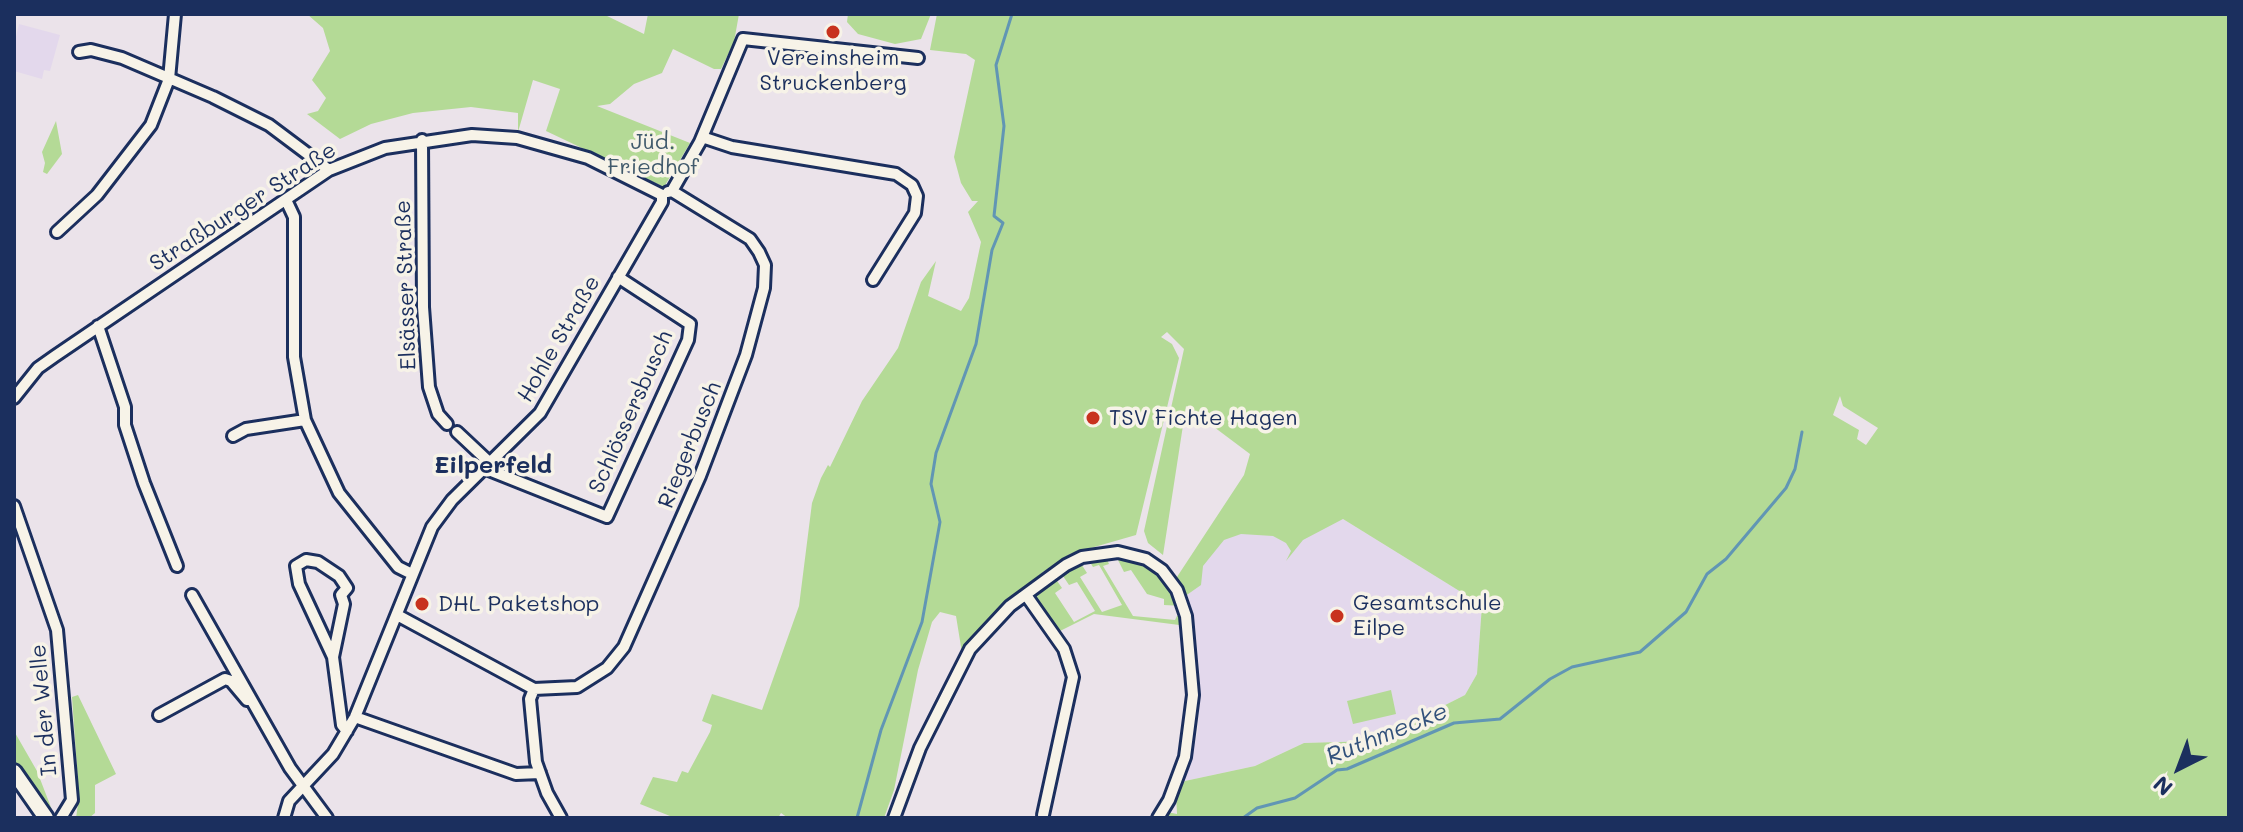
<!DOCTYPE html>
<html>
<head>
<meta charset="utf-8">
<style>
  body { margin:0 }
  #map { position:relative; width:2243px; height:832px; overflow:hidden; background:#ebe3ea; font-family:Mali,sans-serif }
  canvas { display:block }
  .frame { position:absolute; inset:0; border:16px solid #1b2f5e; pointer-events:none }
  .north { position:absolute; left:2139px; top:728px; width:80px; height:80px; -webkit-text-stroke:6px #f7f3e8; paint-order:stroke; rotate:222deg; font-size:22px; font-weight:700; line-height:32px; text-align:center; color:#1b2f5e }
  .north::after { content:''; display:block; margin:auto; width:28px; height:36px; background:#1b2f5e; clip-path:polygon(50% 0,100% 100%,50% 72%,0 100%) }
</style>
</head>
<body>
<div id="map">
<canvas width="2243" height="832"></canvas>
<div class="frame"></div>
<div class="north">N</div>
</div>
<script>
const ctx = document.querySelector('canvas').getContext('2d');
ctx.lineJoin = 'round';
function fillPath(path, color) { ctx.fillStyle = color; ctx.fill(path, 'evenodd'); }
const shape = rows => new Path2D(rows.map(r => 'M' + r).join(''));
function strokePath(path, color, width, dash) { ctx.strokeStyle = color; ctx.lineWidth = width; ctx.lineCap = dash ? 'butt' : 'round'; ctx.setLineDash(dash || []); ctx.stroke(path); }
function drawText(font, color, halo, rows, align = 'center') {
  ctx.font = font + ' Mali,sans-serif'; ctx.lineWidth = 7; ctx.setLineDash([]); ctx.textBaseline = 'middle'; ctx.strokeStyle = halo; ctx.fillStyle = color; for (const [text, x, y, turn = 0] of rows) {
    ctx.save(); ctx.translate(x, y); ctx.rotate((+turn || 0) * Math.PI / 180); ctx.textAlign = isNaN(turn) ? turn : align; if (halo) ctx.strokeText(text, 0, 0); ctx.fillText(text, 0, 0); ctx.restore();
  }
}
fillPath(shape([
  [19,24,60,35,50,71,44,70,42,79,14,71,14,45],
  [1247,471,1343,519,1482,605,1477,674,1465,695,1374,741,1304,743,1255,766,1185,781,1198,731,1200,678,1195,626,1187,595,1173,584]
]), '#e3d8ec');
fillPath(shape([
  [307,14,603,14,644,34,648,14,739,14,734,42,721,69,714,69,673,49,662,73,634,84,610,104,597,106,690,143,664,187,546,131,560,89,533,80,518,132,518,113,471,107,413,113,371,124,340,139,307,114,318,111,326,98,312,80,330,51,323,28],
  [848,14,931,14,921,39,895,44,858,34,847,22],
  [937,14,2229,14,2229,818,1163,818,1167,812,1177,814,1176,793,1185,781,1255,766,1304,743,1374,741,1465,695,1477,674,1482,605,1343,519,1303,540,1286,561,1291,551,1286,543,1273,536,1241,534,1224,540,1203,566,1201,585,1181,599,1184,606,1164,605,1164,599,1147,594,1131,570,1124,572,1114,552,1139,557,1173,583,1244,475,1250,454,1186,406,1163,555,1148,543,1144,531,1184,349,1167,332,1161,337,1172,344,1179,358,1136,535,1070,554,1043,572,998,610,962,653,956,616,940,612,932,622,918,670,894,790,884,818,788,818,781,813,778,818,675,818,640,804,653,777,677,782,682,771,688,773,710,732,712,725,702,721,712,694,762,710,799,606,812,503,821,478,828,465,830,467,862,401,898,348,921,282,936,261,928,296,961,311,969,298,981,242,968,212,978,201,972,201,961,183,954,157,975,60,966,54,930,50],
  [1840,396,1843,406,1878,428,1866,445,1857,439,1859,430,1833,415],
  [56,121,62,154,47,174,43,172,45,163,42,152],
  [1104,553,1109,564,1103,566,1133,616,1175,620,1177,616,1186,616,1187,626,1094,614,1054,634,1026,595,1053,575,1062,588,1055,593,1074,622,1095,611,1077,582,1069,585,1059,570,1078,559,1087,573,1080,577,1102,612,1122,605,1099,565,1093,567,1086,556],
  [1391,690,1396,714,1353,724,1347,701],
  [78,695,116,774,95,785,95,813,89,818,76,818,79,797,72,697],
  [14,731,37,771,52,810,37,804,14,772]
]), '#b4da96');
strokePath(shape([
  [857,818,881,730,922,622,940,522,931,484,936,453,976,344,992,250,1003,223,994,216,1004,126,996,65,1012,14],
  [1243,818,1257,808,1295,798,1337,770,1347,769,1454,723,1500,719,1550,679,1572,667,1640,652,1686,612,1707,574,1726,559,1786,488,1795,469,1802,432]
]), '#6196b4', 3);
const minor = shape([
  [79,52,91,50,122,58,213,97,269,125,329,170],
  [702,137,732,147,896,174,912,185,917,196,915,213,873,280],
  [422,140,423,307,429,387,438,414,447,424],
  [668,192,672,191,700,142,743,39,918,58],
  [286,200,294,217,294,357,305,420,339,493,398,567,412,574],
  [57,232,97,195,151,125,169,79,175,14],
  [98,326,125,407,125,425,144,483,177,566],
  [14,398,38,368,55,356,329,170,385,148,472,135,517,138,588,158,662,195],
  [457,432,490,463],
  [233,436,246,429,305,420],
  [484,468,607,517,688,340,690,324,618,277],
  [14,506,57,630,72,800,61,818],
  [192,595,290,768,327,818],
  [1026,595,1064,649,1073,677,1043,815],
  [399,616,534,689,530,699,536,762,547,793,561,818],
  [333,657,344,604,341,595,347,588,339,576,318,562,306,560,296,566,299,584,333,657,342,725,347,731],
  [534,689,577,687,607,668,624,647,700,476,746,355,764,288,765,265,759,252,750,239,672,191],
  [159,715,225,679,231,681,247,700],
  [355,717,516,774,540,773],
  [284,818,289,801,333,754,355,717,432,527,452,500,540,413,662,202,662,195],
  [894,818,920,748,970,649,1010,606,1066,565,1082,557,1118,552,1146,559,1162,570,1177,590,1186,616,1193,695,1185,757,1169,800,1158,818]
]);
const secondary = shape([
  [14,772,46,818]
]);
strokePath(minor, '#1b2f5e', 16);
strokePath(secondary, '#1b2f5e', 20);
strokePath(minor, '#f7f3e8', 10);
strokePath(secondary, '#f7f3e8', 14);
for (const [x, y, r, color] of [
  [833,32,8,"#c8321e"],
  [1093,418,8,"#c8321e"],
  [422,604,8,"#c8321e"],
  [1337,616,8,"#c8321e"]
]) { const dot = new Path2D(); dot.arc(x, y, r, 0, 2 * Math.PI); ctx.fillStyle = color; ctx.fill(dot); strokePath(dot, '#f7f3e8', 3); }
drawText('22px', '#1b2f5e', '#f7f3e8', [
  ["Vereinsheim",833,58,"center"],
  ["Struckenberg",833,83,"center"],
  ["TSV Fichte Hagen",1109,418],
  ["Gesamtschule",1353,603],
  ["Eilpe",1353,628],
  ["DHL Paketshop",438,604]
], 'left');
drawText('22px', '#415a6c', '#f7f3e8', [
  ["Jüd.",653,142],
  ["Friedhof",653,167]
]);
drawText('22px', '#1b2f5e', '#f7f3e8', [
  ["Straßburger Straße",243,207,-33],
  ["Elsässer Straße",406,285,-92],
  ["Hohle Straße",559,339,-60],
  ["Schlössersbusch",631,412,-66],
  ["Riegerbusch",690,445,-68],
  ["In der Welle",44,710,-95]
]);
drawText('bold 24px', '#1b2f5e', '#f7f3e8', [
  ["Eilperfeld",493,466]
]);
drawText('italic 24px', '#32517b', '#f7f3e8', [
  ["Ruthmecke",1387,734,-22]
]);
</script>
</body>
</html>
